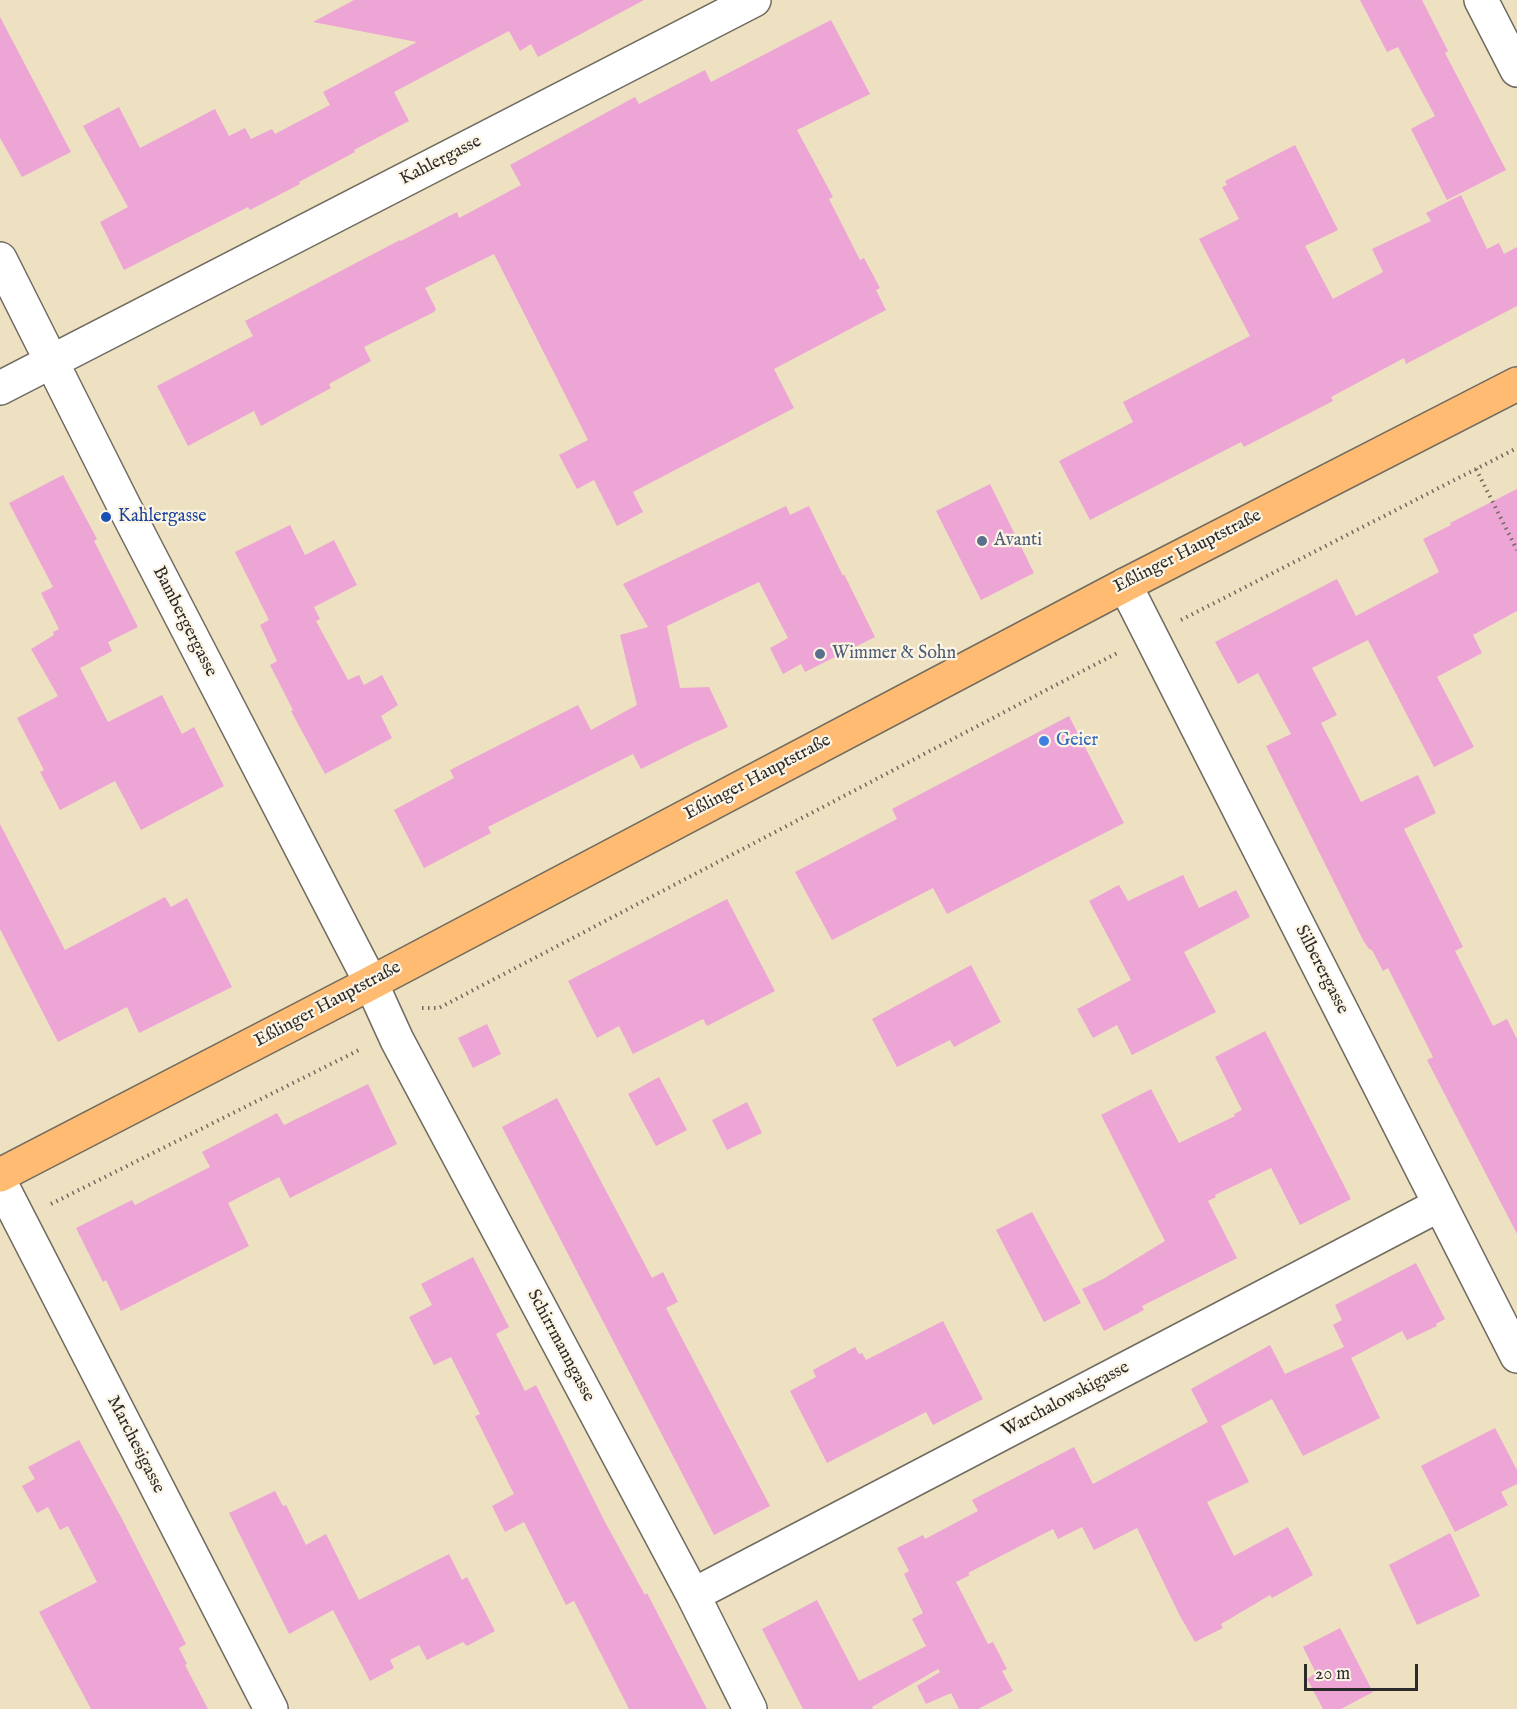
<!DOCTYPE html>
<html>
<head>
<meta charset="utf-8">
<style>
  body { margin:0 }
  #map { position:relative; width:1517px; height:1709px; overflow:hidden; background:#eee1c1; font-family:"IM FELL English",serif }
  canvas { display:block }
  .scale { position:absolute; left:1304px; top:1664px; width:114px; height:27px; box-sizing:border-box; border:3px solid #2b2b2b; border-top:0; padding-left:8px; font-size:18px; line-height:21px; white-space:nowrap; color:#2b2b2b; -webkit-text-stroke:4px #fcf5e5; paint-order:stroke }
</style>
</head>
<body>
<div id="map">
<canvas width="1517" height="1709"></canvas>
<div class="scale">20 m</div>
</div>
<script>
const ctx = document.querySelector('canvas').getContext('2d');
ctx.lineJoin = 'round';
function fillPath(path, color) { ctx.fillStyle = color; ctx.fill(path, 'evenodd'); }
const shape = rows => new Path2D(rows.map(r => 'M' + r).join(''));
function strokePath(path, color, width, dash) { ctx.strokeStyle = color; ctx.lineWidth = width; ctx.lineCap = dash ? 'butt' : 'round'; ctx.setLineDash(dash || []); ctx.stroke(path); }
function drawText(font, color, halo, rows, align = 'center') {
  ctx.font = font + ' "IM FELL English",serif'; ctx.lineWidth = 4.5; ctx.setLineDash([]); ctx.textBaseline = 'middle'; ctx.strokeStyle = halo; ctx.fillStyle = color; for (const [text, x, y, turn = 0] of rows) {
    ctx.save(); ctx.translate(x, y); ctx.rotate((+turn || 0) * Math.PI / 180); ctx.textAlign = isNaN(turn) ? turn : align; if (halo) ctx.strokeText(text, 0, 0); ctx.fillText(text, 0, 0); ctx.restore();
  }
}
fillPath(shape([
  [354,0,644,0,538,57,531,44,520,51,509,31,394,92,409,121,354,150,355,152,299,182,300,184,250,210,248,207,124,270,100,222,128,207,83,126,119,107,140,148,215,109,229,136,245,128,251,139,272,129,275,134,330,105,323,92,417,42,313,22],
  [1360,0,1422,0,1448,51,1445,53,1506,170,1447,200,1411,129,1435,116,1398,47,1387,52],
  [0,17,71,152,22,177,0,138],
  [831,20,870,94,797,130,833,197,829,199,860,260,864,258,880,288,876,290,886,310,774,369,794,408,633,492,643,512,617,526,594,480,577,489,559,455,588,440,494,254,425,288,436,309,434,312,364,347,371,361,329,384,331,388,261,426,254,411,188,446,157,386,253,336,245,321,400,240,401,241,457,212,459,218,521,185,510,165,635,97,639,104,705,70,711,82],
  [1295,145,1338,230,1305,246,1333,299,1383,272,1372,249,1431,221,1426,213,1461,195,1487,249,1499,243,1504,254,1517,247,1517,306,1406,364,1404,358,1331,397,1333,401,1244,447,1241,442,1090,520,1059,461,1133,422,1123,402,1250,336,1199,239,1239,219,1222,187,1227,185,1225,181],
  [63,475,97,539,94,541,138,627,108,642,112,651,80,668,108,722,162,695,182,734,194,727,224,786,141,830,115,781,60,810,40,772,44,770,17,718,58,696,31,649,54,635,53,632,59,629,41,593,53,587,9,503],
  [990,484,1034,573,981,600,936,511],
  [1517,489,1517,611,1473,635,1482,653,1437,677,1474,747,1434,767,1357,619,1368,640,1312,668,1337,715,1321,723,1361,802,1418,775,1436,813,1404,829,1463,947,1455,951,1493,1026,1507,1019,1517,1039,1517,1234,1427,1060,1433,1057,1388,968,1383,971,1372,950,1369,949,1363,940,1266,746,1291,734,1258,673,1238,684,1215,642,1337,579,1356,616,1439,572,1423,539,1451,525,1450,523],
  [786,506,790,515,809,506,843,576,844,574,875,637,805,672,801,664,783,674,770,648,788,638,759,582,667,626,680,688,709,687,728,727,693,743,641,769,633,754,488,827,491,833,424,868,394,810,454,778,450,770,578,705,591,730,637,705,620,635,648,627,623,584],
  [290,525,305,555,334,540,357,585,314,607,320,619,316,621,348,680,359,675,364,685,382,675,398,705,381,716,392,738,325,774,291,711,293,710,270,665,277,661,260,625,269,620,235,552],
  [1069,716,1124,823,947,914,933,888,832,940,795,872,897,819,892,809],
  [0,824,65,950,165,897,171,907,187,898,232,987,139,1033,127,1007,58,1042,0,929],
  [1183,875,1199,908,1236,890,1250,917,1184,952,1216,1012,1132,1055,1117,1025,1093,1038,1077,1009,1131,980,1089,901,1119,885,1128,901],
  [727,899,775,991,707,1026,703,1019,633,1054,619,1026,597,1038,568,981],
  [971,965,1001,1022,954,1047,950,1040,897,1067,872,1019],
  [487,1024,501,1054,473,1068,458,1038],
  [1265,1031,1351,1199,1300,1225,1271,1168,1215,1195,1216,1197,1208,1201,1237,1258,1142,1306,1144,1310,1104,1331,1082,1289,1103,1279,1165,1241,1101,1115,1151,1089,1179,1143,1235,1116,1234,1114,1242,1110,1215,1057],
  [659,1077,687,1130,656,1146,628,1094],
  [368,1084,397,1144,290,1198,279,1177,228,1203,249,1246,121,1311,106,1280,103,1282,76,1228,132,1200,135,1205,210,1167,202,1152,277,1113,284,1125],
  [557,1098,652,1278,663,1272,678,1302,666,1308,770,1506,714,1535,502,1127],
  [747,1102,762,1133,727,1150,712,1120],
  [1032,1212,1081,1303,1044,1322,996,1230],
  [473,1257,509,1327,496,1334,525,1391,536,1385,605,1522,645,1595,647,1593,707,1709,629,1709,574,1601,566,1605,524,1522,505,1532,492,1506,514,1494,475,1416,480,1414,451,1357,434,1365,409,1317,432,1305,421,1284],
  [1416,1263,1445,1319,1436,1324,1437,1326,1407,1340,1402,1331,1351,1358,1380,1418,1303,1456,1272,1399,1221,1426,1249,1482,1207,1502,1234,1556,1288,1527,1313,1575,1272,1598,1270,1595,1221,1624,1223,1628,1195,1642,1180,1616,1137,1528,1094,1550,1082,1527,1058,1539,1053,1529,968,1573,970,1575,956,1582,988,1644,993,1642,1007,1669,1002,1671,1013,1691,978,1709,959,1709,951,1693,926,1704,917,1686,940,1672,938,1669,872,1707,873,1709,803,1709,762,1629,817,1600,859,1681,926,1646,912,1619,923,1613,904,1574,909,1571,897,1548,923,1535,925,1539,978,1511,972,1500,1074,1447,1093,1484,1208,1422,1191,1389,1270,1345,1285,1374,1344,1347,1333,1325,1342,1320,1335,1305],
  [943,1321,983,1399,933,1425,926,1412,827,1463,790,1391,816,1377,813,1370,855,1347,859,1354,862,1353,866,1360],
  [1495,1428,1517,1470,1517,1484,1501,1492,1508,1505,1455,1532,1421,1466],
  [79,1440,121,1517,186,1644,179,1648,187,1664,185,1665,208,1709,91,1709,39,1612,97,1582,68,1526,60,1530,48,1507,37,1513,22,1486,35,1479,28,1467],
  [275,1491,283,1506,286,1505,306,1545,326,1534,359,1600,449,1554,462,1580,467,1577,495,1631,467,1646,463,1642,427,1660,419,1645,390,1660,394,1668,370,1681,333,1610,289,1634,229,1513],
  [1450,1533,1480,1596,1417,1625,1389,1565],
  [1340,1628,1373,1692,1341,1709,1323,1709,1307,1679,1316,1673,1303,1647]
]), '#eca5d5');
const street = shape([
  [1481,0,1517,70],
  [0,259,125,508,371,983,397,1040,693,1595,750,1709],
  [0,388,754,0],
  [1125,585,1517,1356],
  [0,1182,271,1709],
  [693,1595,1439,1205]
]);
const primary = shape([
  [0,1175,371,983,1125,585,1517,384]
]);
strokePath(street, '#6f6b60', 36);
strokePath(primary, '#6f6b60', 36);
strokePath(shape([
  [1476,469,1517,550],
  [1181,620,1517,448],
  [422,1008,439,1008,1119,652],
  [51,1204,361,1049]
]), '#6f6b60', 4, [1.5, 4.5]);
strokePath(street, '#fff', 33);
strokePath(primary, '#ffbb71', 33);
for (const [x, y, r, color] of [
  [106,517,6,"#1a4fb4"],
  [982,541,6,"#5c6f8a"],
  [820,654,6,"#5c6f8a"],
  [1044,741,6,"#3f7fe0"]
]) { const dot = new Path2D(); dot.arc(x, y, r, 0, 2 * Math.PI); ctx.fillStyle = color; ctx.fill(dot); strokePath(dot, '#fcf5e5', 2); }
drawText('18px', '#2b2b2b', '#fcf5e5', [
  ["Kahlergasse",441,161,-27],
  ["Eßlinger Hauptstraße",1188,552,-27],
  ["Bambergergasse",184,622,63],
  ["Eßlinger Hauptstraße",758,778,-28],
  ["Silberergasse",1321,970,63],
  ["Eßlinger Hauptstraße",328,1005,-28],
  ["Schirrmanngasse",560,1346,62],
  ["Warchalowskigasse",1066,1400,-28],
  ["Marchesigasse",135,1445,63]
]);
drawText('18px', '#164399', '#fcf5e5', [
  ["Kahlergasse",118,517]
], 'left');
drawText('18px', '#4e5e75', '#fcf5e5', [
  ["Avanti",994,541],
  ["Wimmer & Sohn",832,654]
], 'left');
drawText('18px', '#366cbe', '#fcf5e5', [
  ["Geier",1056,741]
], 'left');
</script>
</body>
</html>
